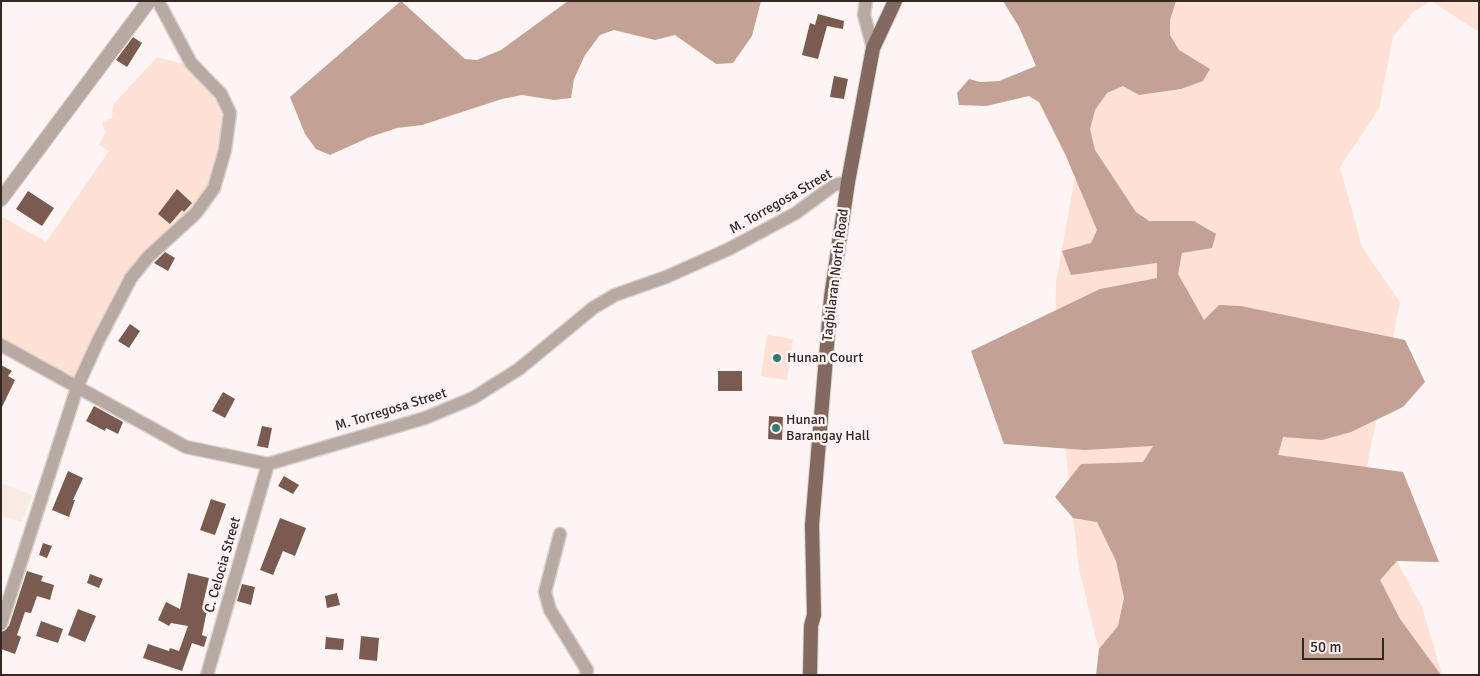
<!DOCTYPE html>
<html>
<head>
<meta charset="utf-8">
<style>
  body { margin:0 }
  #map { position:relative; width:1480px; height:676px; overflow:hidden; background:#fcf5f3; font-family:Signika,sans-serif }
  canvas { display:block }
  .frame { position:absolute; inset:0; border:2px solid #332824; pointer-events:none }
  .scale { position:absolute; left:1302px; top:638px; width:82px; height:22px; box-sizing:border-box; border:2px solid #332824; border-top:0; padding-left:6px; font-size:15px; line-height:18px; white-space:nowrap; color:#332824; -webkit-text-stroke:4px #fcf5f3; paint-order:stroke }
</style>
</head>
<body>
<div id="map">
<canvas width="1480" height="676"></canvas>
<div class="frame"></div>
<div class="scale">50 m</div>
</div>
<script>
const ctx = document.querySelector('canvas').getContext('2d');
ctx.lineJoin = 'round';
function fillPath(path, color) { ctx.fillStyle = color; ctx.fill(path, 'evenodd'); }
const shape = rows => new Path2D(rows.map(r => 'M' + r).join(''));
function strokePath(path, color, width, dash) { ctx.strokeStyle = color; ctx.lineWidth = width; ctx.lineCap = dash ? 'butt' : 'round'; ctx.setLineDash(dash || []); ctx.stroke(path); }
function drawText(font, color, halo, rows, align = 'center') {
  ctx.font = font + ' Signika,sans-serif'; ctx.lineWidth = 5; ctx.setLineDash([]); ctx.textBaseline = 'middle'; ctx.strokeStyle = halo; ctx.fillStyle = color; for (const [text, x, y, turn = 0] of rows) {
    ctx.save(); ctx.translate(x, y); ctx.rotate((+turn || 0) * Math.PI / 180); ctx.textAlign = isNaN(turn) ? turn : align; if (halo) ctx.strokeText(text, 0, 0); ctx.fillText(text, 0, 0); ctx.restore();
  }
}
fillPath(shape([
  [1,483,32,495,22,522,1,516]
]), '#faeae4');
fillPath(shape([
  [1154,1,1479,1,1479,32,1431,1,1413,12,1393,37,1379,109,1340,167,1362,247,1400,302,1361,496,1422,607,1442,675,1105,675,1079,569,1055,359,1056,282,1077,165,1077,97],
  [157,57,187,65,217,96,225,113,220,150,210,186,194,209,152,247,76,378,1,339,1,216,46,242,109,151,99,145,105,132,102,122,112,118,113,105],
  [767,335,793,339,787,380,761,376]
]), '#ffe1d5');
fillPath(shape([
  [401,1,465,59,477,60,501,50,568,1,761,1,752,36,733,63,716,64,675,35,655,40,614,30,600,35,585,55,574,79,571,98,554,100,522,95,502,99,422,125,397,128,370,137,330,155,316,149,305,134,290,97],
  [1003,1,1176,1,1170,20,1170,35,1179,50,1210,69,1203,81,1181,89,1139,95,1123,86,1107,93,1095,110,1090,129,1095,150,1136,212,1149,221,1194,221,1216,234,1212,248,1182,253,1178,274,1204,320,1219,305,1241,306,1405,340,1425,382,1403,407,1351,432,1322,440,1283,437,1278,455,1403,472,1439,562,1397,561,1380,580,1400,619,1441,675,1096,675,1099,649,1118,626,1124,598,1116,561,1097,522,1073,518,1055,497,1081,464,1143,462,1153,446,1085,450,1004,444,971,351,1100,289,1157,278,1157,263,1071,275,1062,251,1091,243,1097,230,1066,156,1039,102,1029,96,986,106,959,105,957,93,969,79,980,82,999,81,1036,66,1019,27]
]), '#c3a194');
fillPath(shape([
  [818,14,844,21,843,29,827,26,818,59,802,55,810,23,815,25],
  [133,37,142,43,127,67,116,60],
  [834,76,848,79,844,99,830,97],
  [177,189,192,203,184,212,182,210,170,224,158,214],
  [28,191,54,208,42,226,16,209],
  [165,252,175,258,168,271,154,263],
  [130,324,140,331,129,348,118,341],
  [1,365,12,371,8,376,15,380,1,409],
  [718,371,742,371,742,391,718,391],
  [223,392,235,399,225,418,212,411],
  [94,406,123,422,118,434,106,428,105,431,86,421],
  [769,416,783,417,782,440,768,439],
  [262,426,272,428,268,448,257,446],
  [68,471,83,478,73,500,75,500,69,517,52,510],
  [284,476,299,485,293,494,278,486],
  [211,499,226,504,215,535,200,530],
  [280,518,306,528,295,556,283,551,273,575,260,570],
  [43,543,52,546,47,558,39,555],
  [27,571,43,576,41,581,54,585,50,600,37,596,31,613,25,612,17,635,21,637,15,654,1,649,1,632,9,626],
  [188,573,209,578,203,604,208,605,202,635,207,637,204,647,192,643,182,671,143,658,148,644,169,651,170,648,179,651,188,626,171,623,169,626,158,620,166,602,180,609],
  [90,574,103,579,99,588,87,583],
  [242,584,255,587,251,605,237,601],
  [337,593,340,605,327,608,325,596],
  [78,609,96,616,85,642,68,635],
  [41,621,63,629,58,643,36,636],
  [361,636,379,638,377,661,359,659],
  [326,637,344,639,343,650,325,649]
]), '#795b4f');
const minor = shape([
  [866,1,864,15,873,48],
  [1,345,186,447,268,464,425,418,473,398,519,369,593,308,615,295,666,277,729,249,796,213,834,185,848,182],
  [560,534,545,592,550,610,587,670,586,675],
  [1,624,78,385,98,341,131,278,148,257,196,213,214,188,225,150,230,113,221,94,191,63,158,1],
  [207,675,268,464]
]);
const tertiary = shape([
  [1,199,149,1]
]);
const primary = shape([
  [810,675,811,626,814,615,812,525,831,297,848,182,873,48,895,1]
]);
strokePath(minor, '#d8d0ce', 15);
strokePath(tertiary, '#d8d0ce', 16);
strokePath(primary, '#d8d0ce', 16);
strokePath(minor, '#b9a9a3', 12);
strokePath(tertiary, '#b9a9a3', 14);
strokePath(primary, '#83695f', 14);
for (const [x, y, r, color] of [
  [777,358,5,"#327b79"],
  [776,428,5,"#327b79"]
]) { const dot = new Path2D(); dot.arc(x, y, r, 0, 2 * Math.PI); ctx.fillStyle = color; ctx.fill(dot); strokePath(dot, '#fcf5f3', 2); }
drawText('14px', '#332824', '#fcf5f3', [
  ["M. Torregosa Street",781,202,-30],
  ["Tagbilaran North Road",836,275,-83],
  ["M. Torregosa Street",391,410,-17],
  ["C. Celocia Street",223,565,-74]
]);
drawText('14px', '#332824', '#fcf5f3', [
  ["Hunan Court",787,358],
  ["Hunan",786,420],
  ["Barangay Hall",786,436]
], 'left');
</script>
</body>
</html>
